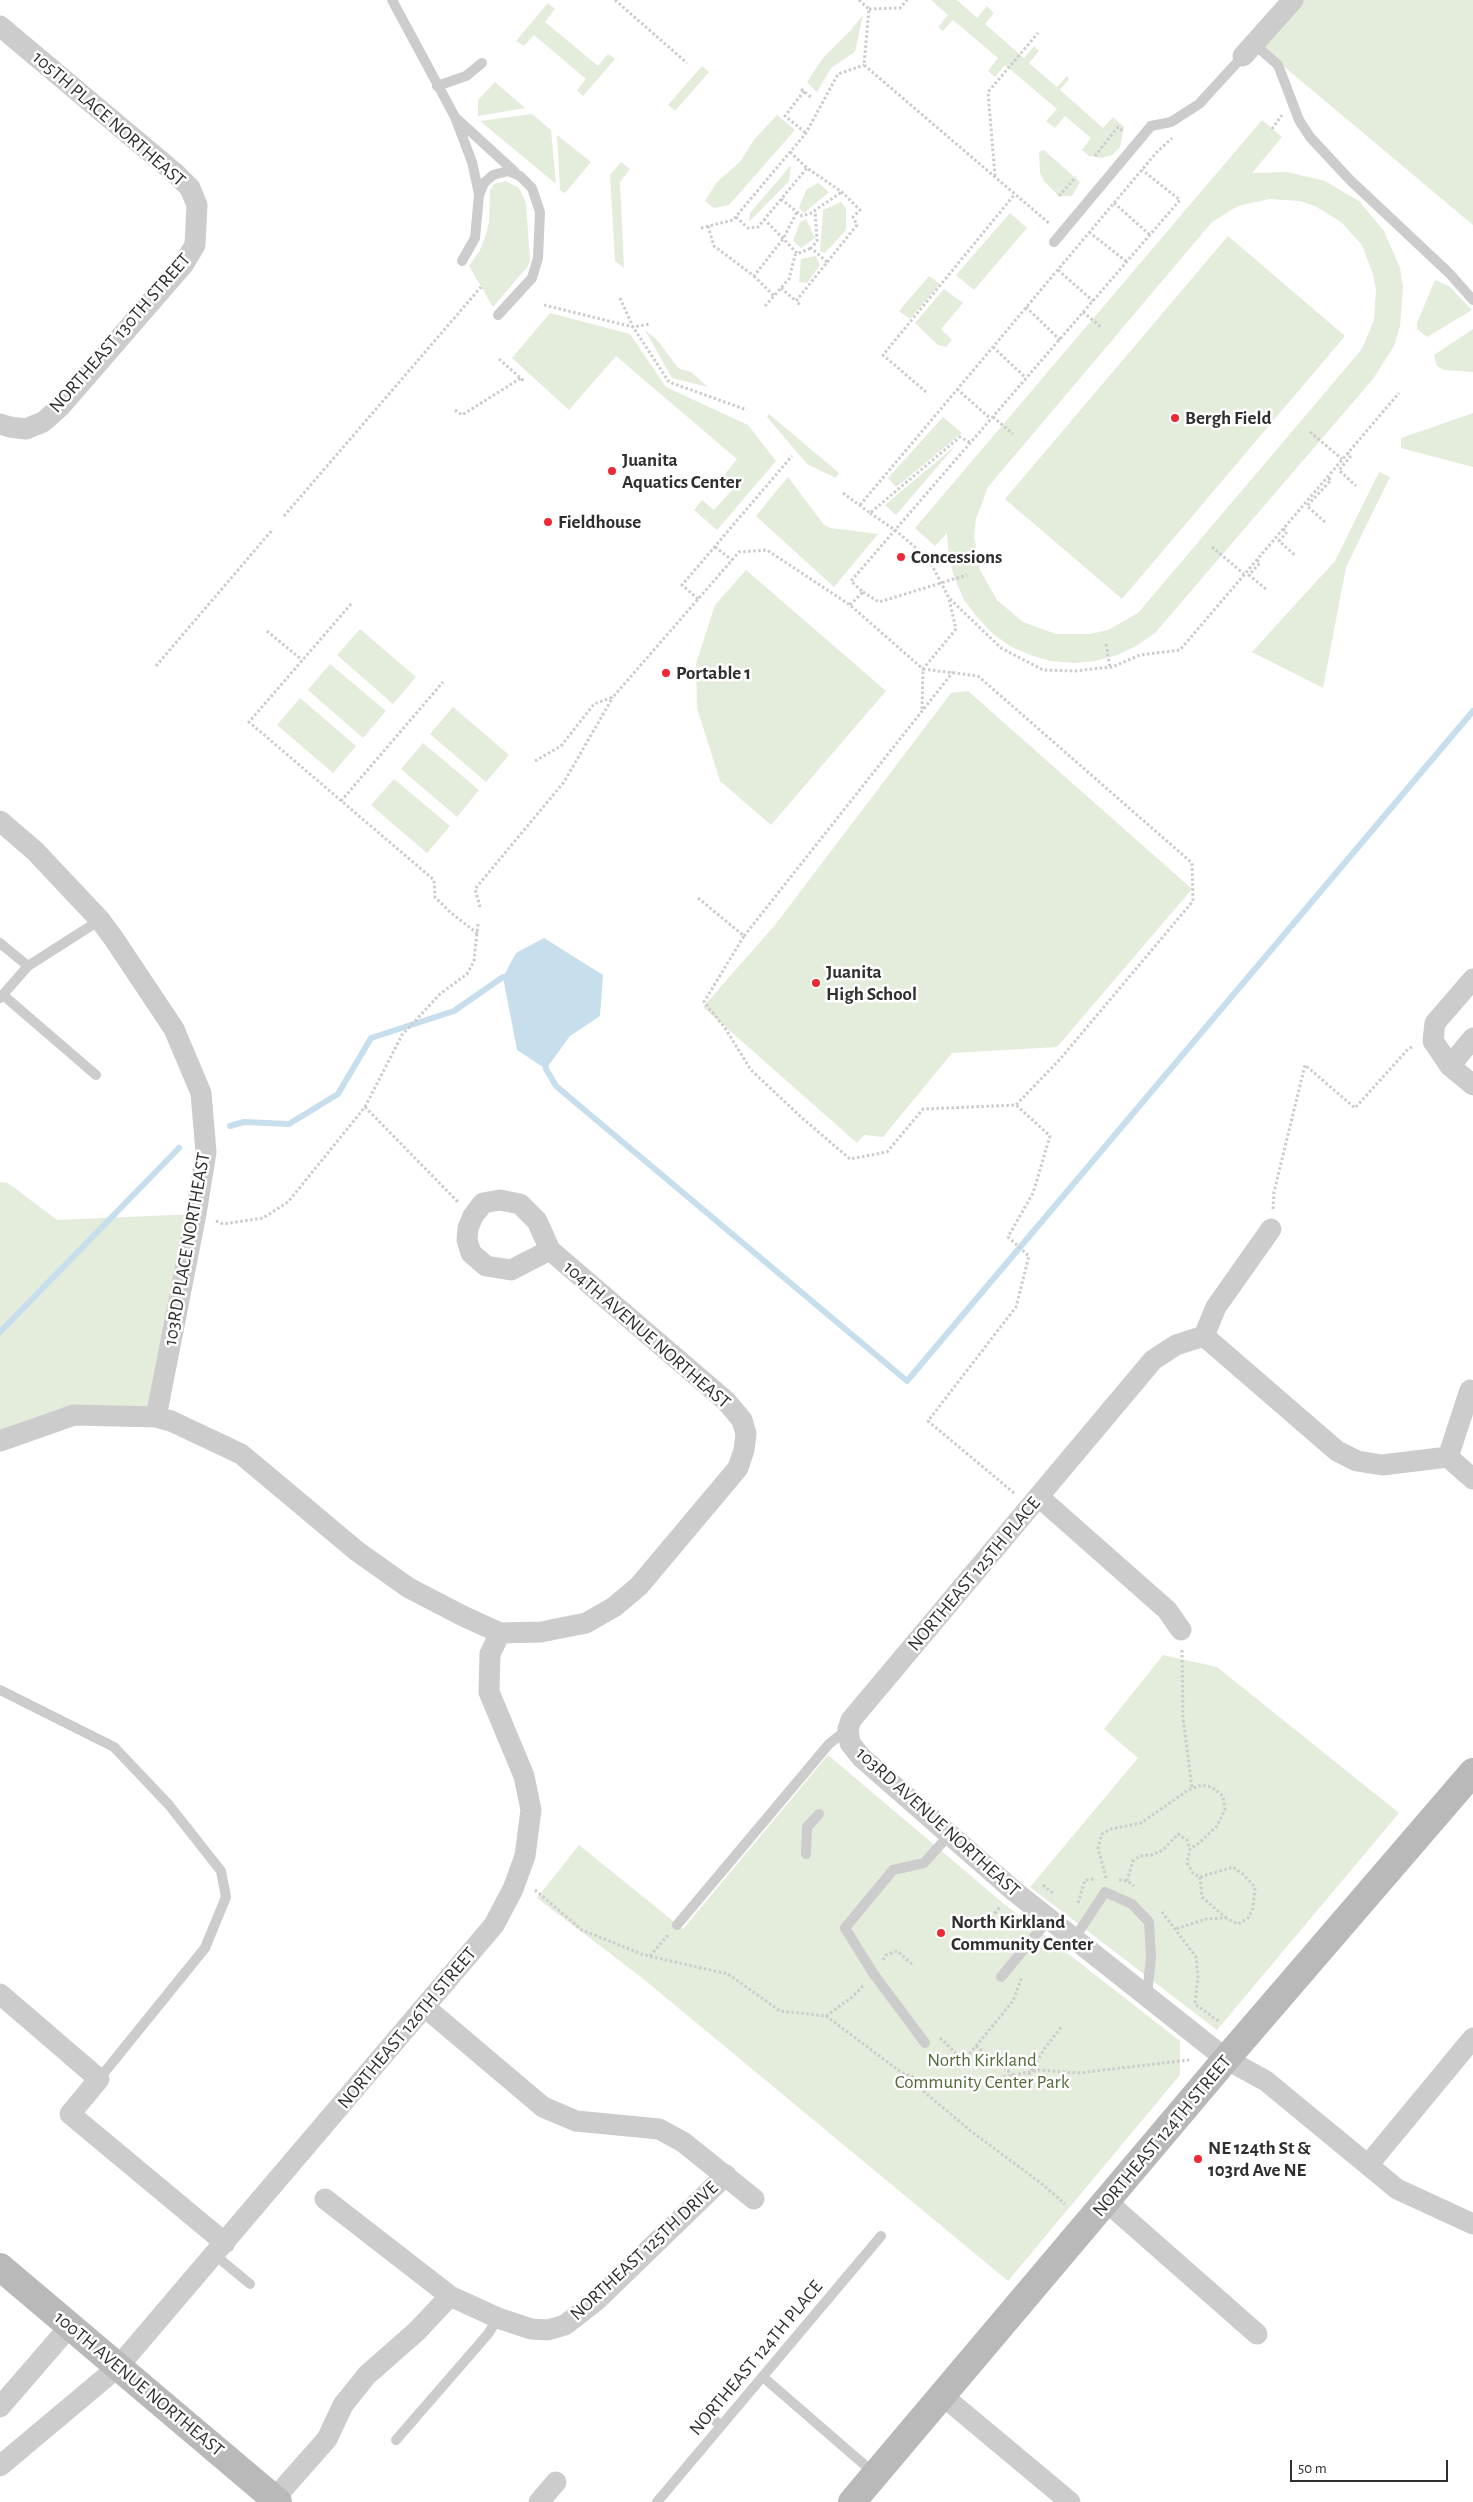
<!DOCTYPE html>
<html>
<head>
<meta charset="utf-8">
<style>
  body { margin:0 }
  #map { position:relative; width:1473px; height:2502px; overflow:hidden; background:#fff; font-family:"Alegreya Sans",sans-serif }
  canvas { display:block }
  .scale { position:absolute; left:1290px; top:2460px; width:158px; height:22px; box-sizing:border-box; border:2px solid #2f2f2f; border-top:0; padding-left:6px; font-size:15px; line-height:18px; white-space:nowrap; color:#2f2f2f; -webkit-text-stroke:4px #fff; paint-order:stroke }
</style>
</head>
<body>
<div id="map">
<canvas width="1473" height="2502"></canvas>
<div class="scale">50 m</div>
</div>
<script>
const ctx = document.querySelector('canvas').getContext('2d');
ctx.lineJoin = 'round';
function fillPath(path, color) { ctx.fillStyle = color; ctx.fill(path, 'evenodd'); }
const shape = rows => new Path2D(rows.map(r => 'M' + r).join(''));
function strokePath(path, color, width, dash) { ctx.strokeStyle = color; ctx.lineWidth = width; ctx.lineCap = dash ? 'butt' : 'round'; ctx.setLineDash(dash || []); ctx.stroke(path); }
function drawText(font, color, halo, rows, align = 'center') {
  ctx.font = font + ' "Alegreya Sans",sans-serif'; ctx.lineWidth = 5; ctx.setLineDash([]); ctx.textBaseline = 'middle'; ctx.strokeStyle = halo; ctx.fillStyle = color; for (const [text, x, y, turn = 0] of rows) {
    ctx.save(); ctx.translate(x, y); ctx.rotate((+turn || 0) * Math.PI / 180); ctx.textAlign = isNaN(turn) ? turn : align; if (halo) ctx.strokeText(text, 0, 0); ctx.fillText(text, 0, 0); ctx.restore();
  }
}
fillPath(shape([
  [931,0,957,0,977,18,987,6,994,13,985,24,1024,58,1034,46,1039,51,1029,63,1057,87,1067,76,1069,79,1060,90,1103,128,1113,117,1124,127,1120,147,1112,155,1102,158,1089,156,1082,150,1091,138,1065,116,1055,128,1046,121,1057,109,1005,65,995,77,988,71,998,58,953,20,943,31,938,27,948,15],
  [1294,0,1473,0,1473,225,1256,43],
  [548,3,555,9,545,22,598,66,608,54,615,59,583,96,577,90,586,79,534,35,524,46,516,41],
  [863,15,855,52,831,68,817,92,807,82,823,58,851,30],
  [702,66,709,72,675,111,668,105],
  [495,82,525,108,478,116,478,100],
  [532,114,551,130,556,184,480,121],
  [777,115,795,130,729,205,714,208,705,201,717,182,740,162,753,141],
  [1262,120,1282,137,1252,173,1287,172,1325,181,1359,201,1384,231,1400,268,1403,287,1400,326,1394,346,1373,379,1155,633,1136,646,1117,655,1095,661,1074,663,1051,661,1030,655,1010,646,993,634,977,617,964,600,955,579,949,559,947,533,935,546,915,528],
  [1269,199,1300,201,1315,206,1341,222,1362,245,1373,274,1376,289,1374,320,1362,349,1138,613,1108,630,1090,634,1056,634,1023,622,997,600,980,570,974,536,976,519,988,487,1212,222,1238,206],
  [557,135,591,162,565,193,560,190],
  [1044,150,1080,182,1072,196,1059,196,1044,181,1040,173,1039,152],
  [621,162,630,169,620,182,624,268,615,261,610,175],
  [791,165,789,181,749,222,750,213],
  [506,181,519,188,526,203,530,261,528,266,493,307,469,266,480,250,486,234,489,222,490,190,494,184],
  [818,183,829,192,804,213,799,208,806,190],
  [841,202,846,208,846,230,825,253,820,251,823,210],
  [1010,213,1027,228,974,290,956,275],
  [806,219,815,238,801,248,793,241,800,222],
  [1228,236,1345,336,1122,599,1005,499],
  [816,256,820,265,807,283,799,282,801,259],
  [929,276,940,284,910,319,899,311],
  [1435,280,1449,286,1472,310,1427,337,1417,329,1417,323],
  [944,289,963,303,941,329,952,340,946,347,938,345,915,323],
  [550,313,630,334,666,387,748,425,776,461,717,530,694,510,702,500,714,510,733,489,721,479,737,459,616,356,569,410,512,358],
  [1473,329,1473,372,1444,370,1437,366,1434,355],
  [645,330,658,341,678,368,691,372,708,387,672,378],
  [1473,413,1473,467,1401,448,1401,438],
  [769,414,839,473,836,478,807,464,767,417],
  [943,417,962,433,896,487,888,478],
  [956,445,896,515,885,505],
  [1379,472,1390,477,1346,567,1323,688,1252,652,1335,561],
  [788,477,824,525,831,528,878,534,834,587,756,516],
  [746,570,886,691,771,825,720,781,697,708,696,664,715,605],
  [360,629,416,677,393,704,337,655],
  [330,664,386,711,363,738,308,690],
  [968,691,1192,889,1057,1047,952,1053,883,1137,864,1135,857,1143,703,1007,775,925,951,693],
  [300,698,356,746,333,773,277,725],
  [453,707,509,755,486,782,430,734],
  [423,743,479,790,457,817,401,769],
  [394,779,450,826,427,853,371,805],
  [0,1182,8,1183,57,1220,196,1214,156,1417,74,1415,0,1441],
  [1163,1655,1217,1667,1399,1813,1217,2030,1030,1887,1138,1758,1104,1729],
  [828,1755,1003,1903,1180,2041,1180,2075,1008,2281,641,1977,537,1898,579,1845,683,1929]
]), '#e4ecdc');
fillPath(shape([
  [544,938,603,975,600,1016,570,1036,546,1069,517,1050,503,977,516,953]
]), '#c7deed');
strokePath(shape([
  [545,1063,546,1069,556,1086,907,1381,1473,711],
  [230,1126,244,1122,289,1124,338,1094,371,1038,454,1011,503,977,510,980],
  [0,1332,179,1148]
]), '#c7deed', 6);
strokePath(shape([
  [615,0,687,63],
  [859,0,869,9,864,65,1050,224],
  [869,9,900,8,907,0],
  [801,89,812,98],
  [804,91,785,116,806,133],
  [1272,129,1282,115],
  [790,152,807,168,842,192,860,210,853,217,857,225,796,301,801,306],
  [1095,156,1118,127,1124,132],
  [995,176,988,92,1038,33],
  [1059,196,1076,177],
  [781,199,802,216,815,212],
  [1114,203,1150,235],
  [736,217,748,228,758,227,807,168],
  [764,219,798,254],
  [708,226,714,246,754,276,783,239,797,212],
  [701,228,733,220,806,133,838,74,864,65],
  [1089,232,1127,262],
  [827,262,811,248,817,241,815,210,842,192],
  [1058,270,1093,301],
  [754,276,774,296],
  [781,288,796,301],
  [620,298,633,327,669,382,747,410],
  [544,305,633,327,650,324],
  [765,306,789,279,795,255,811,248],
  [1026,307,1060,340],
  [1083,312,1102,328],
  [993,347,1026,378],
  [499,359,525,382],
  [957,389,991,419],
  [926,392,883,355,1015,194],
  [455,410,462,415,521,378],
  [993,417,1013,434],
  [1310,432,1342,459],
  [1347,453,1351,456,1339,470,1356,486],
  [843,493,870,513,960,437,971,443],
  [860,505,1156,153,1172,138],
  [870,513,895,530,928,558,949,598,1001,648,1043,670,1074,671,1112,667,1140,655,1180,650,1399,393],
  [284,516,481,287],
  [1325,522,1307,506,1331,480,1327,477],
  [1283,529,1287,532,1279,541,1296,556],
  [715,547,732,560],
  [1212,547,1244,574],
  [1257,560,1260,563,1249,575,1267,590],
  [863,592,879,602,967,575],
  [698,599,682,585,792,456],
  [351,604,249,722,434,880,435,897,450,912,478,934],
  [850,605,863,592,851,581,1180,200,1142,170],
  [267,631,302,660],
  [1106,644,1110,667],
  [156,666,273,529],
  [535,761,561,746,594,704,613,697,739,552,767,550,850,605,923,669,956,629,949,599],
  [341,801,443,682],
  [698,898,744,936,704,1002,725,1028,751,1070,801,1117,850,1159,887,1152,923,1109,1016,1105,1061,1058,1193,901,1192,863,978,676,923,669,922,709],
  [480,907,475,889,564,782,613,697],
  [744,936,953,672],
  [365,1107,458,1202],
  [1273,1209,1274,1192,1305,1065,1355,1108,1409,1048,1413,1047],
  [216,1221,223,1224,263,1218,288,1202,365,1107,402,1035,440,994,467,974,474,961,478,924],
  [1014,1493,928,1421,1016,1307,1029,1256,1008,1237,1033,1193,1050,1136,1016,1105],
  [1182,1650,1183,1718,1192,1788],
  [1200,1877,1202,1897,1226,1918],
  [1106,1878,1098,1848,1102,1834,1111,1829,1141,1823,1188,1790,1202,1785,1212,1787,1223,1796,1225,1809,1217,1826,1199,1843,1190,1849,1187,1863,1193,1873,1200,1877,1233,1867,1244,1875,1255,1887,1253,1908,1248,1918,1238,1924,1226,1918,1206,1919,1176,1929],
  [1119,1880,1127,1881,1134,1886],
  [1127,1881,1133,1861,1140,1856,1151,1855,1163,1850,1178,1834,1187,1840,1190,1849],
  [1043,1885,1053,1893],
  [535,1890,582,1930,644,1955,728,1974,780,2011,826,2016,852,1997,864,1985],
  [1078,1903,1085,1880,1096,1879],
  [1162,1912,1196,1957,1198,1977,1195,2004,1220,2022],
  [985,1925,1000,1907],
  [650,1956,668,1935],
  [883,1960,886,1955,897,1951,914,1966],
  [826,2016,902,2073,946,2088,1040,2070,1078,2073,1189,2060],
  [940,2038,962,2059,966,2058,1013,2001,1022,1977],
  [976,2046,1024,2083,1045,2048,1062,2026],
  [904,2075,972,2132,1041,2183,1065,2204]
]), '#ccc', 3, [2.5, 2.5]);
strokePath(shape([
  [392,0,455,117,472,162,479,194],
  [1254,44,1278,65,1299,120,1310,137,1350,180,1449,273,1473,300],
  [437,86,466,76,482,63],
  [457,119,515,172],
  [1054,242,1151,126,1171,122,1199,104,1243,56],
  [462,261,475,238,479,195,484,183,493,175,508,171,520,176,532,188,540,212,538,258,532,278,498,315],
  [0,943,28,966],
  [3,995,96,1075],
  [0,998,28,966,100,920],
  [0,1690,114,1747,169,1805,221,1871,226,1897,205,1948,99,2079],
  [806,1854,807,1827,819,1814],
  [677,1925,829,1744,848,1729],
  [1074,1939,1105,1892,1132,1904,1149,1922,1151,1957,1147,1995],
  [1001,1977,1049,1919],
  [925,2043,873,1973,845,1928,893,1870,924,1863,949,1835],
  [215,2255,250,2284],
  [763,2377,875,2474],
  [706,2412,721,2426],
  [396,2440,488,2334,498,2318],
  [657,2502,881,2236]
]), '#ccc', 10);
strokePath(shape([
  [0,26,175,173,190,188,197,205,195,245,183,265,60,407,43,422,26,429,10,427,0,424],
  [1243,56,1293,0],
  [0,821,35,851,100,920,114,939,174,1029,201,1093,206,1152,196,1214,156,1417],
  [1473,979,1435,1023,1433,1041,1450,1066,1473,1085],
  [1450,1066,1473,1038],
  [1271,1229,1216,1307,1204,1336,1176,1345,1153,1360,851,1720,848,1729,850,1743,861,1757,1014,1891,1226,2059,1266,2081,1397,2189,1473,2224],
  [1204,1336,1337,1451,1357,1461,1382,1465,1448,1457,1473,1479],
  [0,1441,74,1415,156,1417,171,1421,241,1454,358,1552,409,1588,463,1616,500,1633,541,1632,586,1623,614,1607,639,1586,738,1468,744,1450,746,1434,742,1420,726,1401,550,1250,537,1221,520,1204,500,1200,483,1203,473,1216,468,1228,467,1240,471,1253,486,1266,511,1270,550,1250],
  [1448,1457,1470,1390],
  [1039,1497,1167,1610,1181,1630],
  [0,1994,99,2079,70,2114,225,2243],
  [426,2008,543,2107,576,2121,659,2129,683,2142,754,2199],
  [1368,2165,1473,2038],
  [325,2199,450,2296,498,2318,531,2329,548,2330,565,2325,597,2300,726,2175],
  [1107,2202,1257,2334],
  [943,2396,1070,2502],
  [0,2407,70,2326],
  [0,2466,118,2367,494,1925,513,1889,525,1856,531,1810,524,1776,489,1692,490,1654,500,1633],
  [274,2499,327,2439,343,2405,367,2375,417,2331,450,2296],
  [539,2502,556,2482]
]), '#ccc', 21);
strokePath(shape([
  [0,2267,278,2502],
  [852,2502,1226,2059,1473,1772]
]), '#b9b9b9', 28);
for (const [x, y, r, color] of [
  [1175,418,5,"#ec2a35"],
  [612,471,5,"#ec2a35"],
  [548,522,5,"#ec2a35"],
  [901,557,5,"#ec2a35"],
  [666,673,5,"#ec2a35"],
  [816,983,5,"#ec2a35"],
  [941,1933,5,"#ec2a35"],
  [1198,2159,5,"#ec2a35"]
]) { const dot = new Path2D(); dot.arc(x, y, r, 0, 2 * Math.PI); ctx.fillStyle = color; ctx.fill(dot); strokePath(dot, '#fff', 2); }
drawText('19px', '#2f2f2f', '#fff', [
  ["105TH PLACE NORTHEAST",109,119,41],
  ["NORTHEAST 130TH STREET",120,333,-49],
  ["103RD PLACE NORTHEAST",187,1249,-80],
  ["104TH AVENUE NORTHEAST",647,1335,41],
  ["NORTHEAST 125TH PLACE",974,1574,-50],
  ["103RD AVENUE NORTHEAST",938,1822,42],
  ["NORTHEAST 126TH STREET",407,2028,-50],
  ["NORTHEAST 124TH STREET",1162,2136,-50],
  ["NORTHEAST 125TH DRIVE",644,2251,-43],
  ["NORTHEAST 124TH PLACE",756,2358,-50],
  ["100TH AVENUE NORTHEAST",139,2384,40]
]);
drawText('bold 19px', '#2f2f2f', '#fff', [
  ["Bergh Field",1185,418],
  ["Juanita",622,460],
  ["Aquatics Center",622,482],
  ["Fieldhouse",558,522],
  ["Concessions",911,557],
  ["Portable 1",676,673],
  ["Juanita",826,972],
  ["High School",826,994],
  ["North Kirkland",951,1922],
  ["Community Center",951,1944],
  ["NE 124th St &",1208,2148],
  ["103rd Ave NE",1208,2170]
], 'left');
drawText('19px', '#506c3a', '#fff', [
  ["North Kirkland",982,2060],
  ["Community Center Park",982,2082]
]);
</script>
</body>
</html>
